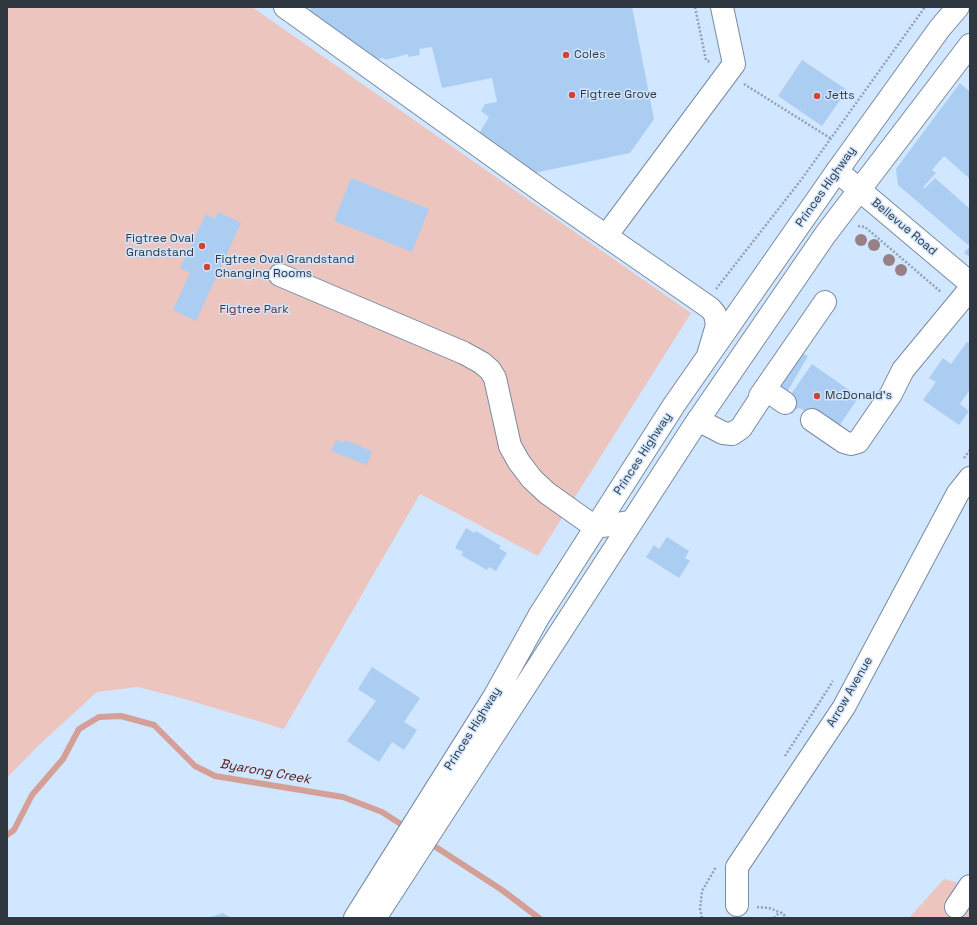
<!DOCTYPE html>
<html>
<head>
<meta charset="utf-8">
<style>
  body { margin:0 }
  #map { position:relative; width:977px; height:925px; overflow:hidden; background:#d1e6ff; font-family:"Space Grotesk",sans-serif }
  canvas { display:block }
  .frame { position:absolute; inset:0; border:8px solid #2f3841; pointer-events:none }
</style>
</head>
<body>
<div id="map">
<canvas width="977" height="925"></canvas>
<div class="frame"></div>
</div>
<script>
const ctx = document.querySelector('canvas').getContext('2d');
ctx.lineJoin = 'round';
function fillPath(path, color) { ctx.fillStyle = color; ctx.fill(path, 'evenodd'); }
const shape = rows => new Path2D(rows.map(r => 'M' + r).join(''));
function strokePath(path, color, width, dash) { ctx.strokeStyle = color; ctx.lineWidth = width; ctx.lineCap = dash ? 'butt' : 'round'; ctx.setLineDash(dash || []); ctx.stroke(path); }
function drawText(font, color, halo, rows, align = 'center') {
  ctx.font = font + ' "Space Grotesk",sans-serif'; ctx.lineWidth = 3; ctx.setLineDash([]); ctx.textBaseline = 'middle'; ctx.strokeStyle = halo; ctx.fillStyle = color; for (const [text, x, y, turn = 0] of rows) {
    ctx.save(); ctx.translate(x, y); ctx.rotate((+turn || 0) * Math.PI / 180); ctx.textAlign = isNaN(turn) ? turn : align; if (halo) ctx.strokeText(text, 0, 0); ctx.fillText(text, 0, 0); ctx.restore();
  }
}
fillPath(shape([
  [7,7,252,7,691,313,538,556,420,494,284,729,188,700,138,687,97,692,37,747,7,778],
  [944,879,970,886,970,918,909,918]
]), '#edc5bf');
strokePath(shape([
  [7,835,14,830,32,795,63,759,79,729,99,717,121,716,154,725,195,766,215,776,343,797,382,812,407,828],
  [428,842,502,890,539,918]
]), '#d39f96', 6);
fillPath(shape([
  [312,7,632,7,654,119,630,153,534,173,477,137,489,117,481,111,485,104,497,102,492,78,442,88,432,47,419,49,420,55,408,57,408,54,385,60,384,58,372,60,306,16],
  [802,60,847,90,822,126,778,96],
  [960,83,970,92,970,179,944,156,932,170,936,173,923,187,925,188,935,178,970,209,970,243,968,245,898,185,896,169],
  [351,178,429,209,412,252,334,221],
  [218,212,241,223,196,321,173,310,190,273,180,268,206,214,215,219],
  [970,246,970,257,964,253],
  [967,342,970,343,970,389,960,404,969,411,959,425,923,400,936,382,929,378,943,358,951,364],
  [802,353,808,356,786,394,776,387],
  [812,364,859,397,835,432,808,425,799,419,802,414,807,413,800,408,796,409,792,414,782,407],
  [336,440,344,443,345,440,372,451,367,465,331,451],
  [466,528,474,533,476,531,501,546,499,548,507,553,496,571,489,567,487,570,461,555,463,552,455,548],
  [667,537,689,551,685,558,690,561,679,578,646,557,654,545,659,549],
  [372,667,420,698,404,722,417,730,404,750,392,742,379,762,347,741,376,701,358,689],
  [223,913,231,918,208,918]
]), '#abcdf2');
const minor = shape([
  [285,7,550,197,710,308,715,314,717,325,709,352],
  [837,171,970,283],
  [606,236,734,64,722,7],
  [280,275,464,353,482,363,490,370,495,378,510,446,519,462,532,479,547,493,595,527,631,522],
  [760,396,825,302],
  [698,420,723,433,732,434,741,428,764,393,772,394,785,403],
  [812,420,844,442,851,444,858,442,891,394,903,370,970,289],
  [737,905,737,867,844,707,958,493,970,478],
  [956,907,970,886]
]);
const major = shape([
  [355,918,494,697,539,616,674,405,837,171,940,28,958,7],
  [375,918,694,426,825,235,970,45]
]);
strokePath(minor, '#788ba2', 24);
strokePath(major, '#788ba2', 24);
strokePath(shape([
  [695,7,706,60,710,62],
  [744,84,830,138],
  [858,226,865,227,941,292],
  [716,289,801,180,925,7],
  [964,458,970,450],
  [785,756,833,681],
  [757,907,769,908,782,913,787,918],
  [702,918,700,909,702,891,716,867],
  [774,918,778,914,781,913]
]), '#90a1b3', 2.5, [2, 2]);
strokePath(minor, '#fff', 22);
strokePath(major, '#fff', 22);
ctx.fillStyle = '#997f86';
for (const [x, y] of [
  [861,240],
  [874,245],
  [889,260],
  [901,270]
]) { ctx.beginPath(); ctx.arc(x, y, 6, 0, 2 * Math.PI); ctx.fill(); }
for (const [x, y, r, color] of [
  [566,55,4,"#d04335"],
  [572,95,4,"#d04335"],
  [817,96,4,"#d04335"],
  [202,246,4,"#d04335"],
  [207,267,4,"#d04335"],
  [817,396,4,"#d04335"]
]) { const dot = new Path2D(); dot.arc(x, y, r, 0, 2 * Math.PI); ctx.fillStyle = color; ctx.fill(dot); strokePath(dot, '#d1e6ff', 1.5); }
drawText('12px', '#2f3841', '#d1e6ff', [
  ["Coles",574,55],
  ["Figtree Grove",580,95],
  ["Jetts",825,96],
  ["Figtree Oval",194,239,"right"],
  ["Grandstand",194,253,"right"],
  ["Figtree Oval Grandstand",215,260],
  ["Changing Rooms",215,274],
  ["McDonald's",825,396]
], 'left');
drawText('12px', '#2f3841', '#d1e6ff', [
  ["Princes Highway",826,187,-55],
  ["Bellevue Road",904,227,40],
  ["Princes Highway",643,454,-57],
  ["Arrow Avenue",850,692,-60],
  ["Princes Highway",473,729,-58]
]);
drawText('12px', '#6b2b23', '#d1e6ff', [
  ["Figtree Park",254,310]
]);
drawText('italic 13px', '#52130e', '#d1e6ff', [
  ["Byarong Creek",265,772,10]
]);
</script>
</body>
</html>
